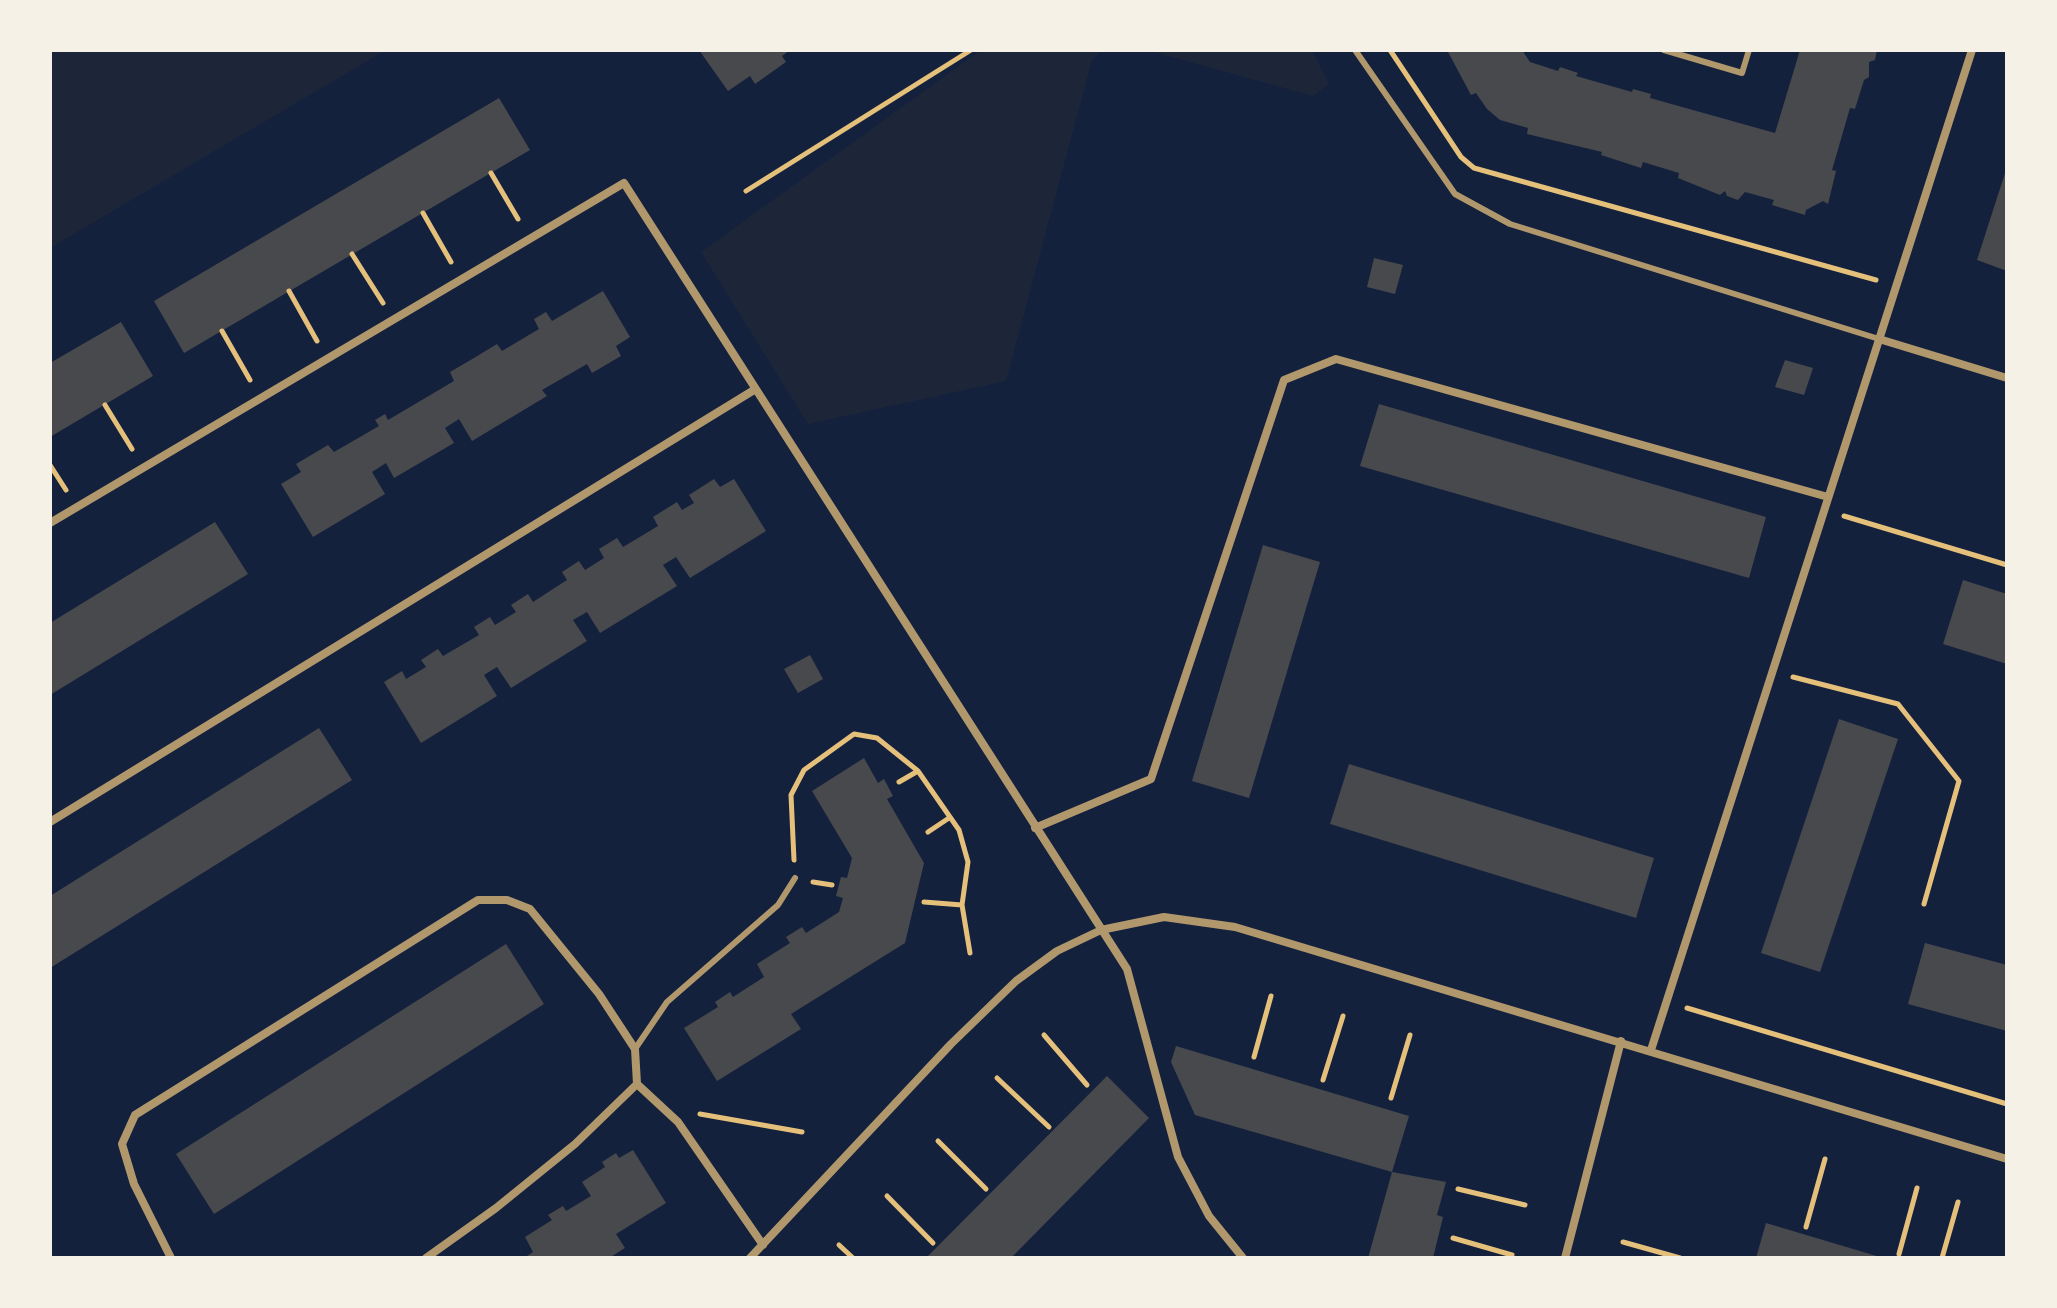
<!DOCTYPE html>
<html>
<head>
<meta charset="utf-8">
<style>
  body { margin:0 }
  #map { position:relative; width:2057px; height:1308px; overflow:hidden; background:#14213d; font-family:"Titillium Web",sans-serif }
  canvas { display:block }
  .frame { position:absolute; inset:0; border:52px solid #f6f1e7; pointer-events:none }
</style>
</head>
<body>
<div id="map">
<canvas width="2057" height="1308"></canvas>
<div class="frame"></div>
</div>
<script>
const ctx = document.querySelector('canvas').getContext('2d');
ctx.lineJoin = 'round';
function fillPath(path, color) { ctx.fillStyle = color; ctx.fill(path, 'evenodd'); }
const shape = rows => new Path2D(rows.map(r => 'M' + r).join(''));
function strokePath(path, color, width, dash) { ctx.strokeStyle = color; ctx.lineWidth = width; ctx.lineCap = dash ? 'butt' : 'round'; ctx.setLineDash(dash || []); ctx.stroke(path); }
fillPath(shape([
  [50,50,386,50,50,248],
  [981,50,1103,50,1092,60,1006,381,808,424,701,252],
  [1147,50,1312,50,1329,84,1313,96]
]), '#1d2539');
fillPath(shape([
  [699,50,790,50,782,56,786,62,755,84,750,76,728,91],
  [1447,50,1522,50,1530,62,1558,71,1560,67,1578,73,1576,76,1632,92,1633,89,1651,94,1650,98,1775,133,1800,50,1877,50,1875,60,1869,62,1869,77,1864,80,1855,109,1850,108,1832,170,1836,171,1828,204,1823,201,1806,210,1805,215,1772,205,1774,200,1745,192,1738,200,1727,196,1725,191,1720,195,1678,178,1679,173,1643,162,1641,168,1601,155,1602,152,1527,134,1528,128,1500,120,1487,109,1476,93,1471,95],
  [499,98,530,150,184,353,154,301],
  [2006,170,2007,170,2007,271,1977,260],
  [1374,258,1403,265,1395,294,1367,287],
  [603,291,630,337,616,346,621,356,592,373,587,364,542,390,547,396,472,441,459,419,445,428,454,443,394,478,386,463,372,472,385,494,313,537,281,484,301,472,296,464,328,445,334,452,379,426,375,420,385,414,388,420,454,381,450,372,474,358,497,344,502,351,539,329,534,319,546,312,552,321],
  [121,322,153,376,50,437,50,363],
  [1785,360,1813,368,1804,395,1775,387],
  [1379,404,1766,517,1749,578,1360,466],
  [714,479,720,487,734,479,766,531,690,578,676,557,663,565,677,586,600,633,587,612,573,620,587,641,511,688,497,667,484,675,497,696,421,743,384,682,402,671,406,679,426,667,421,660,438,649,443,656,479,635,474,627,490,617,495,625,516,612,511,605,528,594,533,602,553,589,567,580,562,572,579,561,585,570,604,558,599,549,617,538,623,547,658,526,653,517,677,502,682,510,694,503,689,495],
  [215,522,248,574,50,695,50,623],
  [1263,545,1320,562,1249,798,1192,781],
  [1963,580,2007,594,2007,664,1943,644],
  [810,655,823,679,798,693,784,669],
  [1839,719,1898,739,1820,972,1761,953],
  [319,728,352,780,50,968,50,896],
  [864,758,878,783,884,779,893,796,887,799,924,863,905,943,791,1014,801,1029,717,1081,684,1028,718,1007,715,1002,730,992,733,997,764,977,757,964,790,943,786,937,802,927,806,933,839,912,843,898,836,896,841,877,847,878,852,858,812,791],
  [1349,764,1654,858,1636,918,1330,824],
  [1925,943,2007,965,2007,1031,1908,1004],
  [506,944,544,1004,214,1214,176,1154],
  [1176,1046,1409,1116,1392,1172,1446,1182,1437,1215,1443,1217,1433,1258,1368,1258,1392,1172,1195,1115,1171,1062],
  [1107,1076,1149,1118,1011,1258,926,1258],
  [633,1150,666,1203,616,1234,625,1248,609,1258,524,1258,533,1252,525,1237,552,1220,548,1215,563,1206,566,1211,591,1196,582,1182,605,1167,602,1162,616,1153,619,1158],
  [1766,1223,1880,1257,1879,1258,1756,1258]
]), '#48494c');
strokePath(shape([
  [1390,50,1461,157,1474,168,1876,280],
  [491,173,518,219],
  [746,191,971,50],
  [423,213,451,262],
  [352,254,383,303],
  [289,291,317,341],
  [222,331,250,380],
  [105,405,132,449],
  [50,465,66,490],
  [1844,516,2007,565],
  [1793,677,1898,704,1959,781,1924,904],
  [899,782,918,771],
  [928,832,949,818],
  [794,860,791,795,804,770,854,734,877,738,918,771,959,830,968,862,962,905,970,953],
  [813,882,832,885],
  [924,902,962,905],
  [1687,1008,2007,1104],
  [1044,1035,1087,1085],
  [1254,1057,1271,996],
  [997,1078,1049,1127],
  [1323,1080,1343,1016],
  [1391,1098,1410,1035],
  [700,1114,802,1132],
  [938,1141,986,1189],
  [1458,1189,1525,1205],
  [887,1196,933,1243],
  [1806,1227,1825,1159],
  [1453,1238,1512,1255],
  [1623,1242,1680,1258],
  [839,1245,853,1258],
  [1899,1254,1917,1188],
  [1942,1258,1958,1202]
]), '#e5c07b', 5);
strokePath(shape([
  [1355,50,1455,194,1510,224,1879,339],
  [1664,50,1742,73,1749,50],
  [635,1049,667,1002,778,905,795,878]
]), '#b1986c', 6);
strokePath(shape([
  [1879,339,2007,378],
  [50,523,624,183,1127,969,1178,1157,1209,1216,1243,1258],
  [50,822,754,390],
  [1035,828,1151,779,1284,380,1336,359,1828,497],
  [1651,1050,1972,50],
  [171,1258,134,1184,122,1144,135,1115,478,900,507,900,530,909,599,994,635,1049,637,1084],
  [426,1258,496,1208,575,1144,637,1084,678,1122,763,1245],
  [750,1258,951,1044,1016,981,1057,951,1101,930,1164,917,1235,927,2007,1159],
  [1565,1258,1621,1041]
]), '#b1986c', 8);
</script>
</body>
</html>
